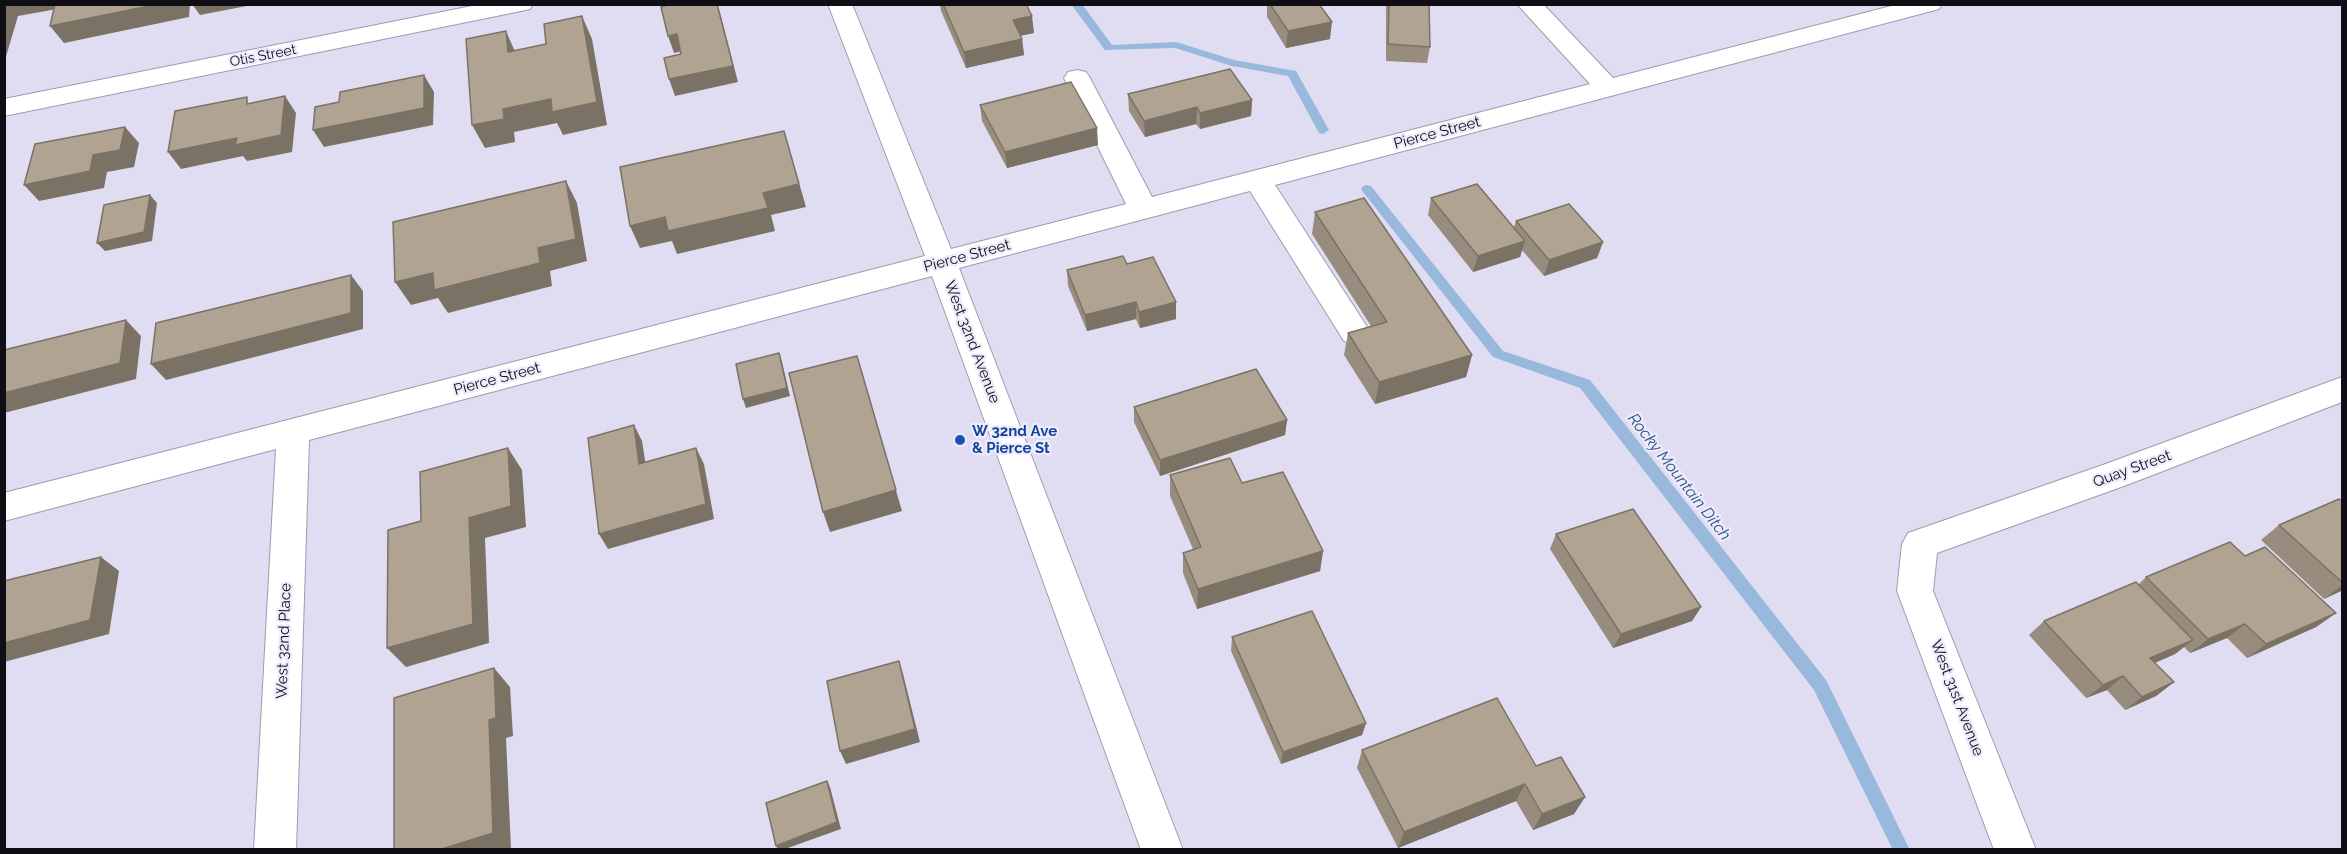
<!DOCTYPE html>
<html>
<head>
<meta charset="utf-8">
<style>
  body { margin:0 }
  #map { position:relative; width:2347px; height:854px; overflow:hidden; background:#e0ddf2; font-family:Raleway,sans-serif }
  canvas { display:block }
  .frame { position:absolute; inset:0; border:6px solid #0f0e15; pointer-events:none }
</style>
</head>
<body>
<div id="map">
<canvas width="2347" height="854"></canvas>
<div class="frame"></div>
</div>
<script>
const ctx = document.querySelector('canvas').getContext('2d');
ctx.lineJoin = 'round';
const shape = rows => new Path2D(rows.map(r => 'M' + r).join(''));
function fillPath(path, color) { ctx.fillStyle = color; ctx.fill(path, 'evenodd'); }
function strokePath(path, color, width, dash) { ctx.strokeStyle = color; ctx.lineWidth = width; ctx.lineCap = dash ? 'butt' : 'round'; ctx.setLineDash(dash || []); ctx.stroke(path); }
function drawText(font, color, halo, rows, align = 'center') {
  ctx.font = font + ' Raleway,sans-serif'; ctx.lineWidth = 4.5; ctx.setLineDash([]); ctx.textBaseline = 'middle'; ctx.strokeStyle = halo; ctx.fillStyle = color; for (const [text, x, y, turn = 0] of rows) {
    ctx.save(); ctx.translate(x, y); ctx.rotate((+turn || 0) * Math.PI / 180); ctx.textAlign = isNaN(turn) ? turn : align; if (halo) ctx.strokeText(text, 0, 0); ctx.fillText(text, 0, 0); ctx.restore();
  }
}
fillPath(shape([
  [1071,4,1082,4,1112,45,1176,42,1234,60,1296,71,1329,130,1323,134,1319,133,1288,76,1232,66,1175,48,1105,50,1071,4],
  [1367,185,1371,186,1503,351,1590,380,1826,680,1910,850,1893,850,1814,690,1580,388,1493,357,1363,192,1361,189,1363,186,1367,185]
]), '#98b9dc');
const minor = shape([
  [482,4,533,4,530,9,521,11,4,116,4,99,482,4],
  [828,4,852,4,951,249,1126,204,1064,78,1068,72,1077,70,1086,72,1090,78,1152,197,1590,84,1517,4,1543,4,1613,78,1899,4,1942,4,1939,9,1275,185,1371,333,1366,341,1355,345,1344,341,1250,191,959,268,1183,850,1141,850,932,276,309,440,296,850,254,850,276,449,4,521,4,493,925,256,828,4],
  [2342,377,2342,402,2124,486,1937,553,1933,591,2036,850,1994,850,1897,591,1902,544,1908,533,2100,466,2342,377]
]);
strokePath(minor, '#9e9baf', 2);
fillPath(minor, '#fff');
fillPath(shape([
  [940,4,1026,4,1034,33,1020,35,1022,39,1024,55,966,68,941,11],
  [1267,4,1319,4,1330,39,1286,48,1267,17],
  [1386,4,1429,4,1430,47,1427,63,1386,61],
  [1128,94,1252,100,1251,116,1200,129,1196,124,1145,137,1129,111],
  [980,105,1098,145,1007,168,982,121],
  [1431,198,1514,227,1516,221,1603,242,1597,258,1544,276,1522,250,1520,257,1473,272,1428,215],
  [1315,212,1472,355,1466,377,1375,404,1344,355,1348,333,1371,326,1312,234],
  [1127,264,1176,302,1176,319,1140,328,1136,319,1087,331,1068,286,1067,270],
  [1134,407,1287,420,1285,435,1160,476,1134,422],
  [1170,475,1242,483,1323,551,1320,571,1197,609,1183,573,1183,553,1193,549,1170,496],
  [2343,502,2343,590,2324,599,2261,540,2279,525],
  [1556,534,1701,607,1692,621,1613,648,1550,549],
  [2146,577,2336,613,2316,627,2247,658,2227,638,2190,653,2184,647,2175,654,2155,663,2174,682,2156,696,2125,710,2107,690,2086,698,2029,635,2044,621,2138,585],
  [1232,637,1366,723,1362,735,1281,764,1231,651],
  [1362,750,1536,766,1585,797,1574,814,1533,830,1516,801,1398,848,1357,768]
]), '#978c7e');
fillPath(shape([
  [4,4,59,4,57,9,18,16,5,60,4,60],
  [159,4,190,4,189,17,64,43,50,26],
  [192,4,257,4,200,15],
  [717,4,720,13,738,82,675,96,669,79],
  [582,16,592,39,607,125,563,135,557,123,514,132,515,142,485,148,472,125,503,109],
  [1032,16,1034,33,1015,37,1013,20],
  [1332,22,1330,39,1286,48,1288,31],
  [506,31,516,54,508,52],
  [677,34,683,51,674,53,668,36],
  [1022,39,1024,55,966,68,964,52],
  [424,75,434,92,433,125,324,147,313,130],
  [285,96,296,113,292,152,247,161,243,156,181,169,168,152],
  [1252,100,1251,116,1200,129,1200,113],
  [1197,107,1196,124,1145,137,1144,121],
  [125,127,139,143,134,167,107,172,104,188,39,201,24,185,93,155],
  [1097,128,1098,145,1007,168,1005,152],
  [784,131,806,207,771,215,775,231,677,254,672,241,640,248,630,226,763,193],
  [566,181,577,203,587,261,550,271,552,286,448,313,438,298,411,305,395,282,538,248],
  [150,195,157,203,152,241,105,251,97,243],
  [1525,241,1520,257,1473,272,1478,256],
  [1603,242,1597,258,1544,276,1549,260],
  [351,275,363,291,363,329,166,380,151,364],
  [1136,302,1136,319,1087,331,1085,315],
  [1176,302,1176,319,1140,328,1139,312],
  [126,320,141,336,136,379,4,413,4,393],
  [779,353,782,362,790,396,746,408,743,399],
  [1472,355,1466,377,1375,404,1379,382],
  [863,378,902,511,830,532,823,512],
  [1287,420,1285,435,1160,476,1160,460],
  [634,425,642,441,648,479,639,464],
  [508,448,522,470,526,527,485,538,489,643,406,667,387,648,469,518],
  [696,448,704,464,714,519,608,549,599,534],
  [1323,551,1320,571,1197,609,1198,589],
  [101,557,119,571,109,634,4,662,4,643],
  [2343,585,2343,590,2324,599],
  [1701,607,1692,621,1613,648,1621,634],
  [2336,613,2316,627,2247,658,2266,644],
  [2245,624,2227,638,2190,653,2208,639],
  [2193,640,2175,654,2133,672,2150,658],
  [899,661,903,674,920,742,846,764,840,751],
  [494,668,510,687,513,736,506,738,511,849,442,849,489,720],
  [2123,676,2107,690,2086,698,2103,685],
  [2174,682,2156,696,2125,710,2142,697],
  [1366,723,1362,735,1281,764,1283,752],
  [827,781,830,787,841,829,785,849,778,849,776,846],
  [1525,784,1516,801,1398,848,1404,832],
  [1585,797,1574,814,1533,830,1542,814]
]), '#7b7266');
const building = shape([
  [55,4,159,4,50,26,55,4],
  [672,4,717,4,733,66,669,79,664,58,681,54,677,34,668,36,661,7,672,4],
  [943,4,1026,4,1032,16,1013,20,1022,39,964,52,943,4],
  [1270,4,1319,4,1332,22,1288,31,1270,4],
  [1389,4,1429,4,1430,47,1388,44,1389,4],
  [582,16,597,102,552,112,551,99,503,109,504,119,472,125,466,39,506,31,508,52,546,44,544,24,582,16],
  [1230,69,1252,100,1200,113,1197,107,1144,121,1128,94,1230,69],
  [424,75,424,108,313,130,315,107,339,102,340,92,424,75],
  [1071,82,1097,128,1005,152,980,105,1071,82],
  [285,96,281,135,235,145,237,138,168,152,175,111,247,97,247,104,285,96],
  [125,127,120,150,93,155,90,171,24,185,35,144,125,127],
  [784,131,799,184,763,193,768,208,668,231,665,217,630,226,620,167,784,131],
  [566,181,576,239,538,248,540,263,434,290,433,273,395,282,393,222,566,181],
  [1477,184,1525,241,1478,256,1431,198,1477,184],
  [150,195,144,232,97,243,104,205,150,195],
  [1364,198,1472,355,1379,382,1348,333,1387,322,1315,212,1364,198],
  [1569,204,1603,242,1549,260,1516,221,1569,204],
  [1123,256,1127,264,1153,257,1176,302,1139,312,1136,302,1085,315,1067,270,1123,256],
  [351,275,351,313,151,364,156,323,351,275],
  [126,320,120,363,4,393,4,350,126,320],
  [779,353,787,388,743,399,736,364,779,353],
  [857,356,896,490,823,512,789,373,857,356],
  [1256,369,1287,420,1160,460,1134,407,1256,369],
  [634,425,639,464,696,448,706,504,599,534,588,438,634,425],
  [508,448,511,506,469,518,473,624,387,648,388,530,421,521,420,472,508,448],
  [1230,458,1242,483,1283,472,1323,551,1198,589,1183,553,1201,547,1170,475,1230,458],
  [2339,499,2343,502,2343,583,2279,525,2339,499],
  [1633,509,1701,607,1621,634,1556,534,1633,509],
  [2230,542,2245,556,2265,547,2336,613,2266,644,2245,624,2208,639,2146,577,2230,542],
  [101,557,90,620,4,643,4,581,101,557],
  [2136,582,2193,640,2150,658,2174,682,2142,697,2123,676,2103,685,2044,621,2136,582],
  [1312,611,1366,723,1283,752,1232,637,1312,611],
  [899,661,915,729,840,751,827,681,899,661],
  [494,668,496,718,489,720,493,833,442,849,394,849,394,698,494,668],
  [1497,698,1536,766,1561,757,1585,797,1542,814,1525,784,1404,832,1362,750,1497,698],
  [827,781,837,822,776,846,766,803,827,781]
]);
fillPath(building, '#b0a392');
strokePath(building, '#7b7266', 1.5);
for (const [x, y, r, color] of [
  [960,440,6,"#1a4fb4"]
]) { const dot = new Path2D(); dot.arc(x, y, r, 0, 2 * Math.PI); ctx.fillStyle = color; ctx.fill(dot); strokePath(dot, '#edebfc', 2); }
drawText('14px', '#0f0e15', '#edebfc', [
  ["Otis Street",263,56,-11]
]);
drawText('15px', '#0f0e15', '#edebfc', [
  ["Pierce Street",1437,133,-15],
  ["Pierce Street",967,256,-15],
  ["West 32nd Avenue",972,342,69],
  ["Pierce Street",497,379,-15],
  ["Quay Street",2132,469,-20],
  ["West 32nd Place",284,641,-88],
  ["West 31st Avenue",1957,698,69]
]);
drawText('bold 15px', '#164399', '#edebfc', [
  ["W 32nd Ave",972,431],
  ["& Pierce St",972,448]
], 'left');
drawText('italic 16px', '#285684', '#edebfc', [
  ["Rocky Mountain Ditch",1679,477,52]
]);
</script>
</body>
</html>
